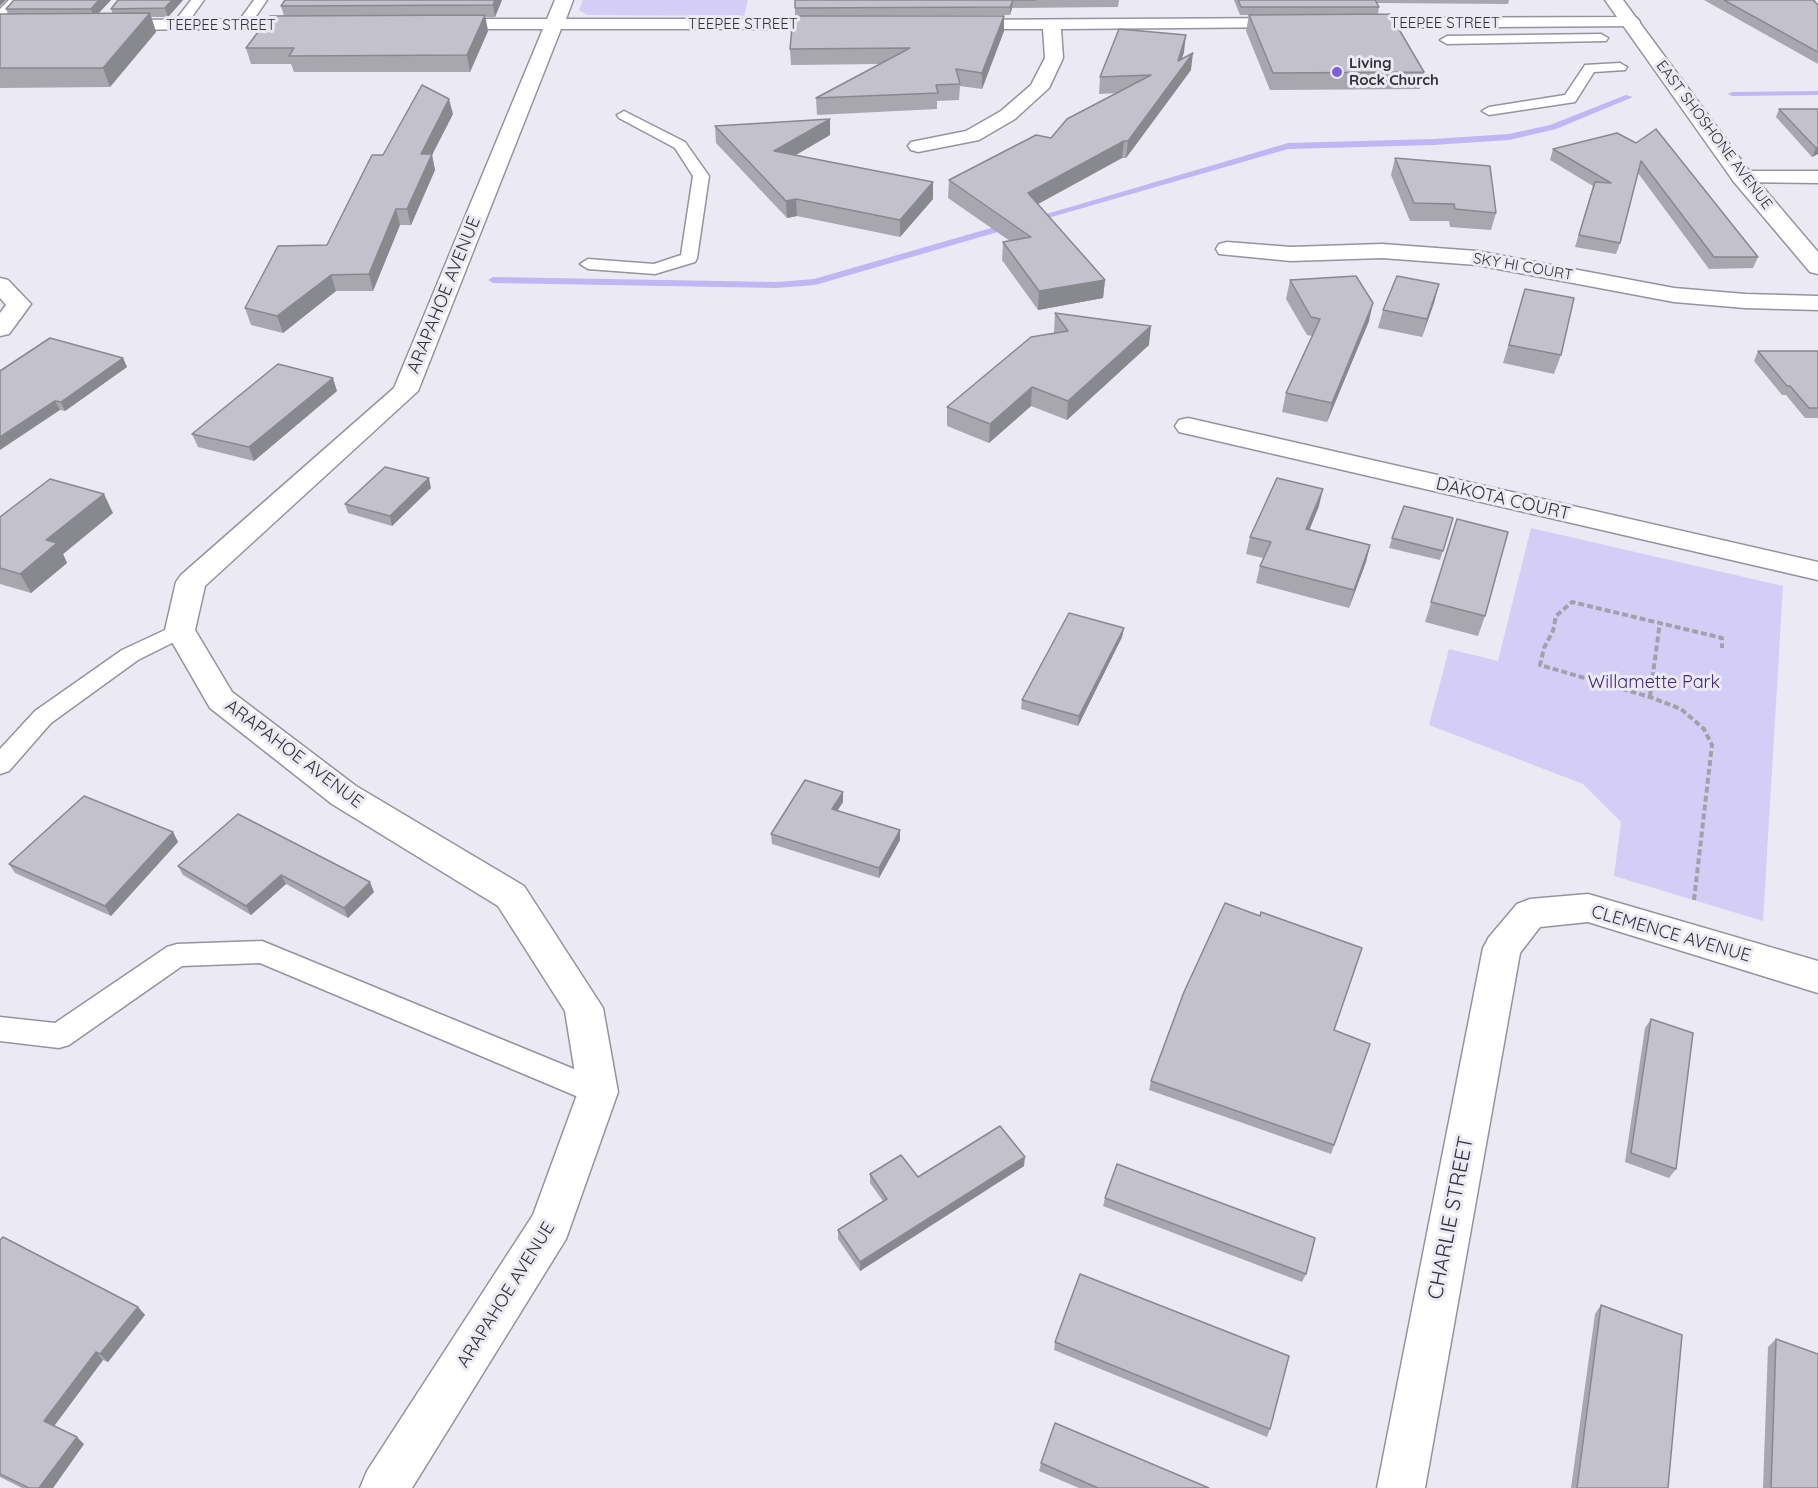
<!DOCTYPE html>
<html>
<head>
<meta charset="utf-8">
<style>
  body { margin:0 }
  canvas { display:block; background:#ebe9f4 }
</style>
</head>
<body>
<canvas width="1818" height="1488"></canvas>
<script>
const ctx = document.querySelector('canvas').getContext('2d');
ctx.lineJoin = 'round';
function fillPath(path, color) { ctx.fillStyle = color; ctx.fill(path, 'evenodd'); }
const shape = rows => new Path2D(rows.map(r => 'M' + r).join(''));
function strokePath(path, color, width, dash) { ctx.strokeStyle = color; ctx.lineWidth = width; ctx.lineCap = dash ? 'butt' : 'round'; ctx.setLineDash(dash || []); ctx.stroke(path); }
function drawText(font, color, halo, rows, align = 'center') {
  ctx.font = font + ' Quicksand,sans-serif'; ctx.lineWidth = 6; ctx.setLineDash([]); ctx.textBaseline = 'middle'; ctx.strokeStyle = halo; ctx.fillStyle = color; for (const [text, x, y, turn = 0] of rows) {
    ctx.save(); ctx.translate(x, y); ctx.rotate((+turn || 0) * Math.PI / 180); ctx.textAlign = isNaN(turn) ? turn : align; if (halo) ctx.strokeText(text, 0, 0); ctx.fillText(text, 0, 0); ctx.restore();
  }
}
fillPath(shape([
  [583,0,748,0,744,16,587,15,579,10],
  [1531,528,1783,586,1763,921,1614,876,1621,822,1583,784,1429,725,1449,649,1498,661]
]), '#d4cef6');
fillPath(shape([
  [1818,91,1818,95,1732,96,1728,94,1732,92,1818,91],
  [1626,95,1633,97,1556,129,1509,140,1433,145,1288,149,1034,222,1026,220,1288,143,1433,139,1509,134,1550,125,1626,95],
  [1012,222,1017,225,1015,227,815,285,777,288,493,283,488,280,493,277,777,282,814,279,1012,222]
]), '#c0b6f3');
const service = shape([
  [9,0,22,0,5,19,0,20,0,9,9,0],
  [191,0,204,0,184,28,174,28,172,25,191,0],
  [254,0,267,0,248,28,238,28,236,25,254,0],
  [1601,34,1608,38,1606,41,1447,44,1440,40,1447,36,1601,34],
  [1620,63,1627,67,1625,70,1594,72,1575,102,1489,115,1482,111,1489,107,1565,95,1585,65,1620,63],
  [624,111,685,142,709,176,697,258,695,262,655,274,588,269,580,264,588,259,654,264,681,255,693,176,675,148,619,118,617,115,624,111],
  [180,623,188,625,191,630,188,635,138,660,51,723,9,771,0,774,0,749,35,711,122,650,180,623],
  [262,941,608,1083,613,1092,608,1101,598,1105,588,1101,260,963,182,966,69,1045,59,1048,0,1041,0,1017,55,1023,167,947,177,944,262,941]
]);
const minor = shape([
  [555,0,573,0,566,19,837,19,843,20,846,24,843,28,837,29,561,29,418,391,205,586,195,630,232,692,356,786,524,886,603,1008,618,1092,566,1239,412,1488,360,1488,367,1471,533,1215,578,1092,565,1011,498,906,332,804,210,708,165,630,176,582,181,575,394,388,543,29,442,29,436,28,433,24,436,20,442,19,547,19,555,0],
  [1631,17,1637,18,1640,22,1637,26,1351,28,1345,27,1342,23,1345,19,1351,18,1631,17],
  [1293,18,1299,19,1302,23,1299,27,1061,29,1063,58,1049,88,1015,119,979,140,918,152,911,150,908,146,911,142,966,131,1001,111,1031,85,1045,58,1043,29,961,29,955,28,952,24,955,20,1293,18],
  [309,19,315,20,318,24,315,28,109,30,103,29,100,25,103,21,109,20,309,19],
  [1742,171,1818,171,1818,183,1734,182,1731,177,1734,172,1742,171],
  [1227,242,1291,247,1382,244,1477,251,1674,288,1745,294,1818,296,1818,310,1745,308,1674,302,1477,265,1382,258,1291,261,1219,254,1216,249,1219,244,1227,242],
  [0,278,8,280,31,304,9,334,0,336,0,313,6,305,0,298,0,278],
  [1188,418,1818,562,1818,580,1179,432,1175,426,1179,420,1188,418],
  [1588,894,1818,961,1818,993,1588,922,1540,927,1520,953,1425,1488,1377,1488,1483,948,1489,937,1517,904,1530,899,1588,894]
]);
const tertiary = shape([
  [1605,0,1623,0,1750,172,1818,252,1818,274,1810,272,1734,182,1605,0]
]);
strokePath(service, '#95939d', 3);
strokePath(minor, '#95939d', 3);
strokePath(tertiary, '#95939d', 3);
strokePath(shape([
  [1650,696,1660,622],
  [1694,900,1712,745,1704,729,1681,709,1650,697,1540,665,1544,648,1553,631,1556,616,1572,602,1722,638,1722,648]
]), '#a2a1a9', 4, [6, 3]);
fillPath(service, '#fff');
fillPath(minor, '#fff');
fillPath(tertiary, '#fff');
fillPath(shape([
  [111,0,98,14,113,14,111,9,183,0,168,17,151,17,156,32,110,87,0,88,0,14,8,14,6,9],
  [285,0,502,0,495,17,485,17,488,31,470,72,294,72,291,64,251,64,246,48,284,16,281,6],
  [795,0,1119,0,1118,7,1012,8,1010,15,795,16],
  [1234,0,1509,0,1508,4,1377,3,1379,7,1378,14,1424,72,1420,89,1270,90,1246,31,1249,15,1240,15],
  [1704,0,1816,0,1814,2,1818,5,1818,64],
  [1004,16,1004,31,982,89,960,86,959,100,937,101,937,109,817,115,816,98,880,64,791,65,790,49],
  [1184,52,1181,60,1191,70,1126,158,1122,158,1038,204,1105,280,1103,298,1038,310,1002,260,1003,242,1010,241,948,198,949,180,1051,138,1117,93,1099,94,1100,77],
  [1779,109,1818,109,1818,154,1812,157,1776,117],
  [453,114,432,155,435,170,411,225,400,225,373,291,336,291,283,333,251,325,245,308,327,245,383,155],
  [830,119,830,135,796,155,933,182,933,199,900,237,797,216,787,218,716,143,715,126],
  [1617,133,1758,257,1753,268,1709,269,1638,173,1620,243,1616,254,1575,247,1593,186,1550,160,1553,149],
  [1395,158,1496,213,1491,230,1450,227,1449,221,1410,221,1391,175],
  [1290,280,1369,321,1327,422,1282,412,1286,393,1312,336,1307,335,1286,299],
  [1439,284,1434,303,1422,337,1378,328,1383,310],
  [1525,289,1561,355,1554,374,1503,363],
  [1055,313,1149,345,1067,420,1031,406,989,443,947,426,947,407,1054,333,1054,332],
  [1758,351,1818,351,1818,418,1805,418,1786,395,1782,395,1754,361],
  [123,358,127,367,65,411,60,410,0,371],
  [337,391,254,461,198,447,192,434],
  [431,488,392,526,348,513,345,504],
  [1319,506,1309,529,1370,545,1366,562,1349,608,1256,583,1260,566,1263,558,1246,554,1250,537],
  [113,513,63,554,67,563,31,593,0,584,0,517],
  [1453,518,1440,560,1389,548,1392,538],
  [1457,519,1485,616,1478,636,1425,622],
  [1124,628,1122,637,1078,726,1021,709,1022,700],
  [843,802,837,811,900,830,900,840,879,878,772,844,771,834],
  [238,814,374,892,348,918,286,884,251,915,183,875,178,866],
  [173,832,178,842,111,916,15,873,9,864],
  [1651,1019,1676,1169,1669,1178,1625,1162,1645,1028],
  [1370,1044,1331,1154,1149,1090,1151,1081],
  [1024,1166,860,1271,838,1239,838,1230,883,1201,870,1183,870,1174,918,1177],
  [1105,1198,1306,1274,1302,1282,1103,1206],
  [0,1240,138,1307,145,1315,108,1362,103,1360,54,1426,84,1444,53,1488,22,1488,0,1477],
  [1601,1305,1668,1488,1571,1488,1595,1314],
  [1776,1339,1818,1488,1763,1488,1768,1347],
  [1055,1342,1270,1429,1267,1437,1054,1350],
  [1041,1463,1209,1488,1079,1488,1039,1471]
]), '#a8a7af');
fillPath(shape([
  [0,0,6,0,0,6],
  [99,0,111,0,94,18,91,9],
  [172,0,183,0,168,17,165,8],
  [495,0,502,0,495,17,493,5],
  [1013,0,1012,8,1010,15,1010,7],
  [150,13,156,32,110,87,103,68],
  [485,15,488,31,470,72,467,55],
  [1004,16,1004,31,982,89,982,73],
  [1186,35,1184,52,1176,76,1193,53,1191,70,1126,158,1128,141,1178,61],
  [449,99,453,114,432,155,435,170,411,225,407,209,421,154],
  [830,119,830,135,775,167,774,151],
  [1124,141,1122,158,1027,210,1028,193],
  [1818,147,1818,154,1812,157,1816,148],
  [933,182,933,199,900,237,900,220],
  [796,199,797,216,787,218,786,201],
  [396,209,400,225,373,291,369,274],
  [331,275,336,291,283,333,277,316],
  [1105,280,1103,298,1038,310,1039,291],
  [1439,284,1434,303,1422,337,1427,319],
  [1373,303,1369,321,1327,422,1332,403],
  [1151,326,1149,345,1067,420,1068,401],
  [123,358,127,367,65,411,61,402],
  [333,378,337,391,254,461,249,447],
  [1032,387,1031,406,989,443,990,424],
  [55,401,60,410,0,450,0,437],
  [429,478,431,488,392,526,390,516],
  [1323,489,1319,506,1303,546,1306,529],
  [104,494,113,513,63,554,67,563,31,593,20,574,46,540],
  [1370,545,1366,562,1349,608,1354,590],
  [1124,628,1122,637,1078,726,1079,716],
  [843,792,843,802,832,819,832,809],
  [900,830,900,840,879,878,879,868],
  [173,832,178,842,111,916,105,906],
  [281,875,286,884,251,915,246,906],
  [370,882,374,892,348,918,344,908],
  [1025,1157,1024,1166,860,1271,860,1262],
  [138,1307,145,1315,108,1362,100,1354],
  [96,1352,103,1360,52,1429,44,1421],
  [77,1437,84,1444,53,1488,39,1488]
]), '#88888f');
const building = shape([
  [14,0,99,0,91,9,6,9,14,0],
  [118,0,172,0,165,8,111,9,118,0],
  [285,0,495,0,493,5,281,6,285,0],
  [795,0,1036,0,1013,0,1010,7,795,8,795,0],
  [1238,0,1375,0,1379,7,1241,7,1238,0],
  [1724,0,1813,0,1818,5,1818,52,1724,0],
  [150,13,103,68,0,68,0,14,150,13],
  [1390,14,1424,72,1273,73,1249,15,1390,14],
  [485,15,467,55,289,56,294,48,246,48,270,16,485,15],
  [793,16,1004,16,982,73,956,69,960,84,936,85,938,93,816,98,910,48,790,49,793,16],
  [1119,29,1186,35,1178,61,1193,53,1128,141,1124,141,1028,193,1105,280,1039,291,1003,242,1031,237,949,180,1036,135,1051,138,1067,119,1151,75,1100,77,1119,29],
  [422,85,449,99,421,154,432,154,407,209,396,209,369,274,331,275,277,316,245,308,278,246,327,245,372,155,383,155,422,85],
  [1779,109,1818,109,1818,147,1816,148,1779,109],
  [830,119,774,151,933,182,900,220,796,199,786,201,715,126,830,119],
  [1656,129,1758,257,1714,257,1641,161,1620,243,1579,235,1595,182,1611,183,1553,149,1617,133,1636,143,1656,129],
  [1395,158,1490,166,1496,213,1455,209,1454,204,1414,203,1395,158],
  [1356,276,1373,303,1332,403,1286,393,1320,319,1311,317,1290,280,1356,276],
  [1397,276,1439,284,1427,319,1383,310,1397,276],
  [1525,289,1574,298,1561,355,1509,345,1525,289],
  [1055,313,1151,326,1068,401,1032,387,990,424,947,407,1031,337,1068,331,1055,313],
  [50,338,123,358,61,402,55,401,0,437,0,371,50,338],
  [1758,351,1818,351,1818,408,1809,408,1790,386,1787,386,1758,351],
  [278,364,333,378,249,447,192,434,278,364],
  [385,467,429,478,390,516,345,504,385,467],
  [1277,478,1323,489,1306,529,1370,545,1354,590,1260,566,1271,542,1250,537,1277,478],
  [50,479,104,494,46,540,57,543,20,574,0,568,0,517,50,479],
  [1404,506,1453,518,1443,551,1392,538,1404,506],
  [1457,519,1508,532,1485,616,1431,602,1457,519],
  [1069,613,1124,628,1079,716,1022,700,1069,613],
  [805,780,843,792,832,809,900,830,879,868,771,834,805,780],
  [84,796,173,832,105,906,9,864,84,796],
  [238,814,370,882,344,908,281,875,246,906,178,866,238,814],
  [1225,903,1260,916,1261,912,1362,948,1334,1030,1370,1044,1334,1145,1151,1081,1184,992,1225,903],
  [1651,1019,1693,1033,1676,1169,1631,1153,1651,1019],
  [1000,1126,1025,1157,860,1262,838,1230,887,1199,870,1174,901,1155,918,1177,1000,1126],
  [1117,1164,1315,1238,1306,1274,1105,1198,1117,1164],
  [3,1237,138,1307,100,1354,96,1352,44,1421,77,1437,39,1488,29,1488,0,1474,0,1240,3,1237],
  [1080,1274,1289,1356,1270,1429,1055,1342,1080,1274],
  [1601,1305,1682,1335,1668,1488,1577,1488,1601,1305],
  [1776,1339,1818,1354,1818,1488,1771,1488,1776,1339],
  [1055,1423,1209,1488,1098,1488,1041,1463,1055,1423]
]);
fillPath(building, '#c3c2cc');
strokePath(building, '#88888f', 1.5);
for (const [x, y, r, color] of [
  [1337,72,6,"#7f5ed9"]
]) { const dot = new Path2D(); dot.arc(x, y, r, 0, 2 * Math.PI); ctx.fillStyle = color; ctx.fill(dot); strokePath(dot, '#ebe9f4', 2); }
drawText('15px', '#333236', '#ebe9f4', [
  ["TEEPEE STREET",1445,23],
  ["TEEPEE STREET",743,24],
  ["TEEPEE STREET",221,25],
  ["EAST SHOSHONE AVENUE",1714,135,53],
  ["SKY HI COURT",1523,267,10]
]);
drawText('bold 15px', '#333236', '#ebe9f4', [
  ["Living",1349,63],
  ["Rock Church",1349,80]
], 'left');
drawText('18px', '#333236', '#ebe9f4', [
  ["ARAPAHOE AVENUE",444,295,-68],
  ["DAKOTA COURT",1503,499,13],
  ["ARAPAHOE AVENUE",294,754,37],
  ["CLEMENCE AVENUE",1671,934,16],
  ["ARAPAHOE AVENUE",506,1295,-58]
]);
drawText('18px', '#41277d', '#ebe9f4', [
  ["Willamette Park",1654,683]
]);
drawText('21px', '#333236', '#ebe9f4', [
  ["CHARLIE STREET",1451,1218,-79]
]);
</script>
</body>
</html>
